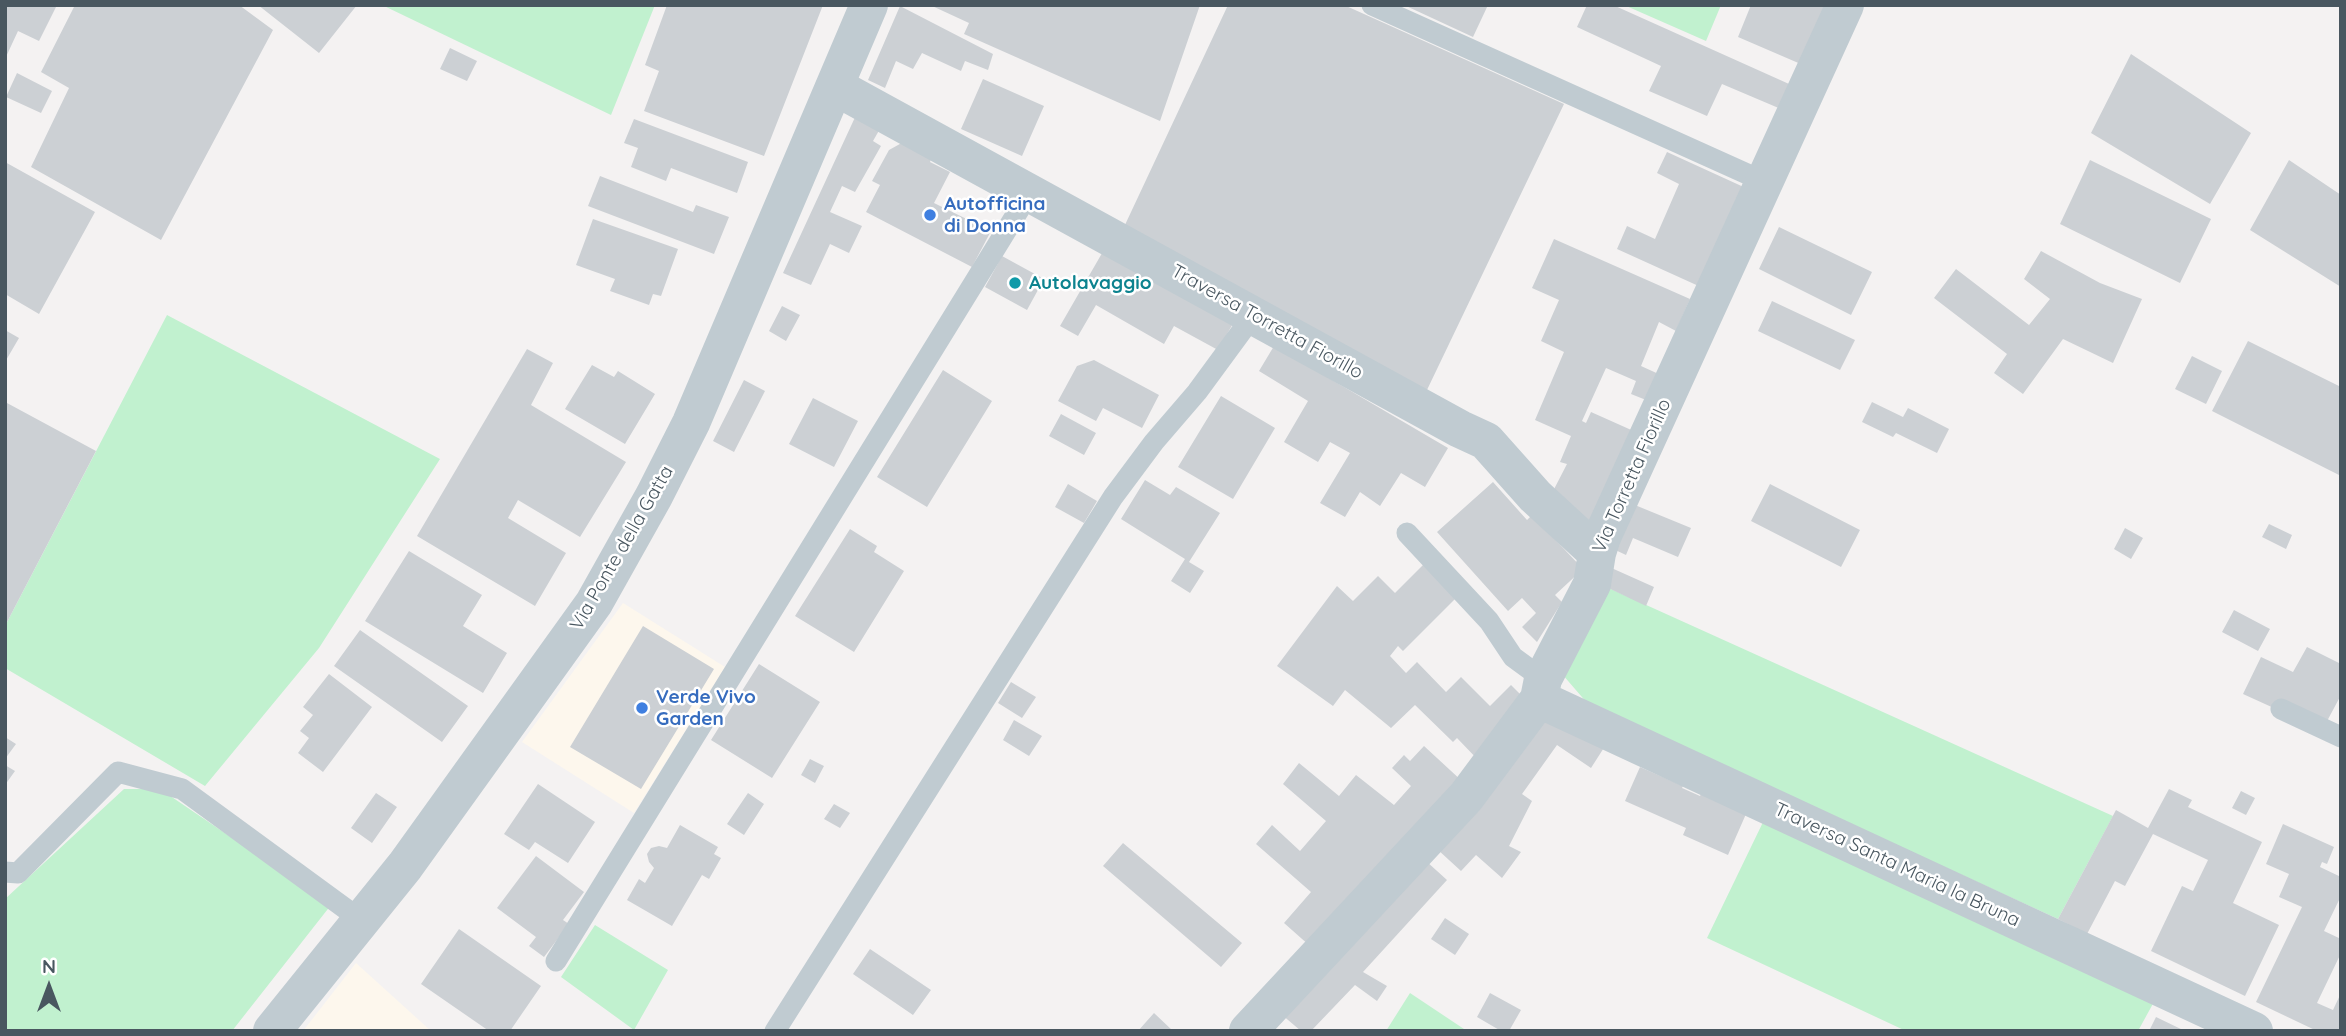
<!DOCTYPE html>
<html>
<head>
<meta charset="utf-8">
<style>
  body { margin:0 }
  #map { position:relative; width:2346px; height:1036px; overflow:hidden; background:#f4f2f2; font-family:Quicksand,sans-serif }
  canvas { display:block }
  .frame { position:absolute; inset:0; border:7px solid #495760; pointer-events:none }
  .north { position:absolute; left:14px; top:952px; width:70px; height:70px; -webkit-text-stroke:5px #fff; paint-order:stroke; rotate:0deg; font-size:19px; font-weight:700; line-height:28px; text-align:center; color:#495760 }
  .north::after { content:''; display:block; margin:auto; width:24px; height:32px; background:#495760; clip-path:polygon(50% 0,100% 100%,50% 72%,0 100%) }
</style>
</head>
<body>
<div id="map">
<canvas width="2346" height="1036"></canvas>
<div class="frame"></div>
<div class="north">N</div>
</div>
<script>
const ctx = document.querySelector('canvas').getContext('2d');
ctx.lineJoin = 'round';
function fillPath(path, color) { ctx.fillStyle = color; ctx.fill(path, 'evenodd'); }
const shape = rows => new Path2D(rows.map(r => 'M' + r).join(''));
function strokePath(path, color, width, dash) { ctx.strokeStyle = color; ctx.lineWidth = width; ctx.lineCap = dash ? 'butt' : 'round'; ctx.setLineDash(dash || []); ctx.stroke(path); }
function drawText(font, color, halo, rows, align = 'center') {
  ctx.font = font + ' Quicksand,sans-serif'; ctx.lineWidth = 5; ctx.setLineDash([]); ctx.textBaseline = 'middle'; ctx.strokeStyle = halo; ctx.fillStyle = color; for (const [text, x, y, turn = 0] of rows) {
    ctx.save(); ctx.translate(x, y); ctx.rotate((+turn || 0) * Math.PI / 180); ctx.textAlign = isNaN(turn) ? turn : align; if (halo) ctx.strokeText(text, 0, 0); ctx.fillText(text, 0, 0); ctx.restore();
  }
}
fillPath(shape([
  [623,603,725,667,634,813,522,742],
  [356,963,431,1031,303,1031]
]), '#fdf7ed');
fillPath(shape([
  [382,5,655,5,611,115],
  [1624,5,1721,5,1706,41],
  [167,315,440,459,319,648,205,786,5,668,5,626],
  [1602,585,2113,816,2058,919,1588,704,1562,674],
  [124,789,160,789,331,905,232,1031,5,1031,5,899],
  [1765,818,2155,1000,2138,1031,1906,1031,1707,938],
  [595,925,668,970,634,1030,561,977],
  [1410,993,1467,1031,1386,1031]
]), '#c1f1cf');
fillPath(shape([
  [5,5,57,5,39,41,18,31,5,59],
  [75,5,239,5,273,30,161,240,31,167,69,88,41,72],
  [258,5,357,5,319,53],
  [667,5,823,5,764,156,644,111,659,71,645,65],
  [930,5,1200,5,1160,121,964,34,969,23],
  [1228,5,1344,5,1564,104,1426,392,1124,227],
  [1404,5,1488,5,1473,37],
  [1587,5,1613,5,1798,88,1788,112,1722,84,1707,116,1649,91,1661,66,1577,27],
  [1751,5,1829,5,1803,65,1738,37],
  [900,6,993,54,988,70,965,61,961,71,922,53,913,69,896,61,885,88,868,80],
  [450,48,477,61,467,81,440,69],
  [2131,54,2251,133,2210,204,2091,133],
  [17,73,52,91,41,113,6,97],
  [983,79,1044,106,1022,156,961,129],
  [857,113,881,127,873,141,881,146,855,192,842,186,830,212,862,226,849,253,830,244,811,285,783,273],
  [634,119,748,162,737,193,671,168,666,181,631,167,638,148,624,143],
  [907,140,933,154,930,162,950,172,934,203,991,231,972,267,866,212,880,185,872,181,889,150],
  [1667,152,1748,189,1703,288,1617,249,1627,226,1655,239,1679,184,1657,173],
  [2090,160,2211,219,2180,283,2060,224],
  [2289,160,2341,195,2341,287,2250,230],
  [5,162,95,212,39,314,5,294],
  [600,176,693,212,696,205,729,217,714,254,588,206],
  [593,219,678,249,661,296,653,294,649,305,610,291,615,279,576,265],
  [1779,227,1872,272,1851,315,1759,269],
  [1554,239,1690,299,1676,331,1659,322,1641,366,1663,376,1651,402,1631,394,1636,381,1606,368,1582,421,1586,423,1591,412,1638,433,1595,528,1551,495,1567,464,1560,462,1571,436,1535,420,1564,352,1541,341,1559,300,1532,288],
  [1105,248,1235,320,1218,350,1174,326,1164,344,1096,305,1078,336,1060,326],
  [2041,251,2100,283,2142,299,2113,363,2063,339,2023,394,1994,373,2007,354,1934,298,1956,269,2029,325,2050,299,2024,279],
  [1002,256,1044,279,1027,310,985,287],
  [1772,301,1855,340,1840,370,1758,331],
  [782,306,800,315,786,341,769,331],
  [5,330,19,338,5,362],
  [2248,341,2341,387,2341,476,2212,411],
  [1274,346,1448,448,1425,487,1401,473,1380,506,1360,492,1345,517,1320,503,1350,453,1330,442,1318,462,1284,442,1308,401,1259,371],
  [527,349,553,363,531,405,626,462,580,537,518,500,508,518,566,553,535,606,417,536],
  [2192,356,2222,371,2206,404,2175,389],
  [1094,360,1159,395,1142,428,1103,408,1096,421,1058,401,1077,366],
  [592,365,614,377,618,371,655,394,625,444,565,409],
  [943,370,992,401,927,507,877,477],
  [744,380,765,391,734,452,713,441],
  [1221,396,1275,428,1233,499,1178,467],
  [813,398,858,421,834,467,789,444],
  [1872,402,1903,417,1908,408,1949,429,1937,453,1896,433,1893,437,1862,422],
  [7,403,96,451,5,626,5,406],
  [1061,414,1096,433,1084,455,1049,436],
  [1145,480,1170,495,1176,487,1220,513,1189,562,1204,571,1190,593,1171,581,1185,559,1121,519],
  [1493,482,1527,520,1537,510,1549,533,1583,569,1555,595,1562,602,1537,642,1522,627,1536,613,1522,598,1508,611,1437,532],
  [1068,484,1097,501,1084,523,1055,507],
  [1770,484,1860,530,1841,567,1751,521],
  [1630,503,1691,528,1678,557,1633,538,1626,555,1611,548],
  [2269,524,2292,535,2286,549,2262,537],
  [2125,528,2143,538,2131,559,2114,549],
  [850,529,877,546,874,552,904,571,854,652,795,616],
  [409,551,482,595,463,626,507,653,483,693,365,621],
  [1424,564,1457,597,1403,651,1398,646,1390,656,1406,673,1417,662,1446,692,1461,677,1490,706,1511,685,1528,702,1481,763,1457,738,1453,742,1415,705,1391,728,1345,690,1333,706,1277,666,1337,586,1353,601,1378,576,1395,593],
  [1607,566,1654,587,1646,606,1602,585],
  [2234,610,2270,629,2258,651,2222,632],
  [643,626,714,669,641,789,570,747],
  [360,630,468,706,442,742,334,666],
  [2307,647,2341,664,2341,695,2326,723,2276,709,2243,694,2261,657,2293,672],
  [759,664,820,702,772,778,711,740],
  [329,674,372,707,323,772,298,753,309,738,300,731,313,715,303,707],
  [1011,682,1036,697,1022,718,998,703],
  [1542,712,1607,743,1591,768,1557,745,1522,794,1532,801,1509,846,1521,852,1502,878,1476,855,1461,871,1437,849],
  [1014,720,1042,736,1029,756,1003,740],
  [5,737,16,744,5,759],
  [1424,746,1463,782,1310,946,1284,923,1311,892,1256,844,1272,825,1300,851,1326,821,1283,784,1299,763,1339,796,1356,775,1394,805,1411,786,1392,768,1404,755,1410,761],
  [810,759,824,766,815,783,801,775],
  [5,765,15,771,5,785],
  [1640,767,1683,786,1682,788,1700,796,1701,794,1746,814,1728,855,1683,835,1686,828,1625,801],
  [538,784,595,822,568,863,535,842,529,850,504,834],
  [2169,789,2192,800,2188,807,2262,842,2233,903,2279,925,2245,996,2151,951,2182,886,2193,891,2208,860,2153,834,2125,886,2115,881,2087,934,2058,919,2116,810,2148,828],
  [2241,791,2255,798,2246,815,2232,808],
  [376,793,397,807,372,843,351,828],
  [748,793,764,804,744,835,727,824],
  [834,804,850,813,840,828,824,819],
  [2283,824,2334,847,2327,864,2322,862,2320,867,2341,877,2341,896,2324,931,2341,939,2341,953,2317,1003,2333,1010,2341,993,2341,1031,2317,1031,2256,1002,2302,907,2279,897,2289,874,2266,864],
  [680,825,718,847,714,854,721,858,709,879,702,875,672,926,627,900,639,879,645,883,654,868,649,862,647,854,651,848,659,846,667,848],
  [1123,843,1242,943,1221,967,1103,866],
  [536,856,584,892,563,920,569,924,544,957,529,946,536,937,497,908],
  [1426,861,1447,880,1363,972,1387,986,1377,1001,1355,985,1311,1031,1301,1031,1281,1014],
  [1445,918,1469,934,1455,955,1431,939],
  [459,929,541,986,510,1031,489,1031,421,984],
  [870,949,931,990,913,1015,853,974],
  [1490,993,1521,1010,1509,1031,1501,1031,1477,1017],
  [1154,1013,1173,1031,1138,1031],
  [2156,1017,2185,1031,2149,1031]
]), '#ccd0d4');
strokePath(shape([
  [1372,5,1765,182],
  [1407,533,1489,621,1513,657,1543,679],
  [2281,709,2341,737],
  [5,872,18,873,118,772,182,789,361,920],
  [556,961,1030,192],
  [775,1031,1113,497,1154,442,1197,392,1244,328,1251,314]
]), '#c0cbd1', 21);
strokePath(shape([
  [836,87,1460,429,1486,441,1535,496,1597,553],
  [1539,699,2254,1031],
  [272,1031,405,866,594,603,654,496,691,423,869,5],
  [1248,1031,1466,797,1539,699,1543,679,1592,584,1597,553,1602,537,1845,5]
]), '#c0cbd1', 38);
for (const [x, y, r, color] of [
  [930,215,7,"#3f7fe0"],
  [1015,283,7,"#0f9aa8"],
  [642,708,7,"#3f7fe0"]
]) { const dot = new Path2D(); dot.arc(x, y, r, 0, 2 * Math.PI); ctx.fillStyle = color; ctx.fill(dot); strokePath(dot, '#fff', 2.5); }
drawText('bold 19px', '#366cbe', '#fff', [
  ["Autofficina",944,204],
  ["di Donna",944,226],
  ["Verde Vivo",656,697],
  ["Garden",656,719]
], 'left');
drawText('bold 19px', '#0d838f', '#fff', [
  ["Autolavaggio",1029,283]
], 'left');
drawText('19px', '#495760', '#fff', [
  ["Traversa Torretta Fiorillo",1267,322,29],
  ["Via Torretta Fiorillo",1632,476,-66],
  ["Via Ponte della Gatta",622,548,-60],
  ["Traversa Santa Maria la Bruna",1897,865,25]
]);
</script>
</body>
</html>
